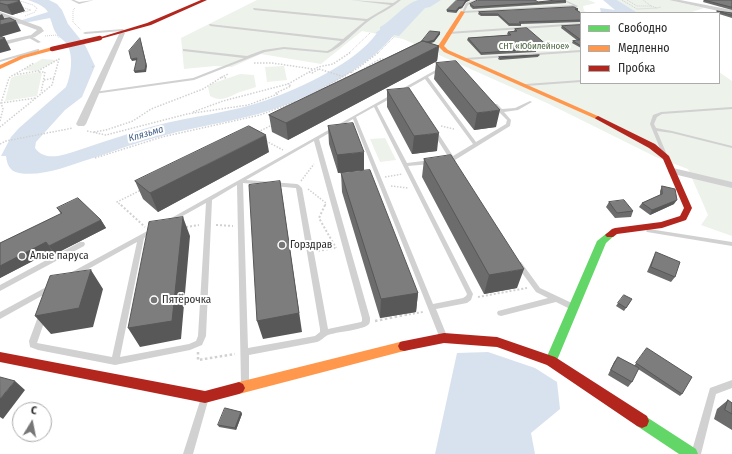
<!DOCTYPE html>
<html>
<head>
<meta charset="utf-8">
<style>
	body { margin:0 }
	#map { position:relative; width:732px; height:454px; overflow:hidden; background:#fff; font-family:"Fira Sans Condensed",sans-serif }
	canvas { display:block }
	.legend { position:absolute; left:580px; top:12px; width:140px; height:72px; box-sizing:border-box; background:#fff; border:1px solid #ababab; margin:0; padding:5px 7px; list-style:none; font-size:12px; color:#2c2c2c }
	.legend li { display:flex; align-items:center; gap:8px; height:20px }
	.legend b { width:20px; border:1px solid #ababab }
	.north { position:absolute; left:12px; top:402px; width:40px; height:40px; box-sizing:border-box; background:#fff; border:1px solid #ababab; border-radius:50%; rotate:10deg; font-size:11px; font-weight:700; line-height:16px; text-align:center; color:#2c2c2c }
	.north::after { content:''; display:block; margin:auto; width:14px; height:18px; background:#767676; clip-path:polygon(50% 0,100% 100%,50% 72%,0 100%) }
</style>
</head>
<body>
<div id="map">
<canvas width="732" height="454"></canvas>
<ul class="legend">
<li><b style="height:5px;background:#63d668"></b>Свободно</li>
<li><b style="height:5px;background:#ff974d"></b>Медленно</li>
<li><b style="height:5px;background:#b3261e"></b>Пробка</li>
</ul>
<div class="north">С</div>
</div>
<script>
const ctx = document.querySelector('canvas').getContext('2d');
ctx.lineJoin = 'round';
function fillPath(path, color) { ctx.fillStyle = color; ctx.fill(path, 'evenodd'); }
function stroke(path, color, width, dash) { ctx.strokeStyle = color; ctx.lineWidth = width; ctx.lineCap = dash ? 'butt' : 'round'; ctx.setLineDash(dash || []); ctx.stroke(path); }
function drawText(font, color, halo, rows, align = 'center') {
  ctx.font = font + ' "Fira Sans Condensed",sans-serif'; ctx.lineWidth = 4; ctx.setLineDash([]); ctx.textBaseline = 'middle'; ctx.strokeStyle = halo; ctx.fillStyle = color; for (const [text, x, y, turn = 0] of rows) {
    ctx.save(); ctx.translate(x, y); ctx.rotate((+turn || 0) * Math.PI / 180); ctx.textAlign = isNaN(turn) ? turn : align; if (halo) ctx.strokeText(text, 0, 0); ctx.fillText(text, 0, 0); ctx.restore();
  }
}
fillPath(new Path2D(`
	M257,0H588L596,3L583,6L584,11L588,13H581V83H719V72L732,81V236L701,225L708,215L688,169L656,157L547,103L403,39L362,31L321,64L261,54L232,67L215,66L184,69L181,38Z
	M617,0H669L704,8L689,13H638Z
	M42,59L57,60L37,71L23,70Z
	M284,66L287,80L267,82L265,67Z
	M39,72L42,73L37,96L5,101L11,78L15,76Z
	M240,74L254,75L256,87C251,89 246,90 240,92C230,96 222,103 210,96L208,87L211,84Z
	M385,138L396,160L380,162L370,139Z`), '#edf2eb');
fillPath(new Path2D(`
	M28,0H49L57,4L62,10L68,24L85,45L95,66L82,97L65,110L36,142L35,148C41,156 48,157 58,156C68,154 78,150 88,147C110,140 132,132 154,126C192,116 230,113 267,100C300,88 356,63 377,33H375L380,30V27C392,21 406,2 419,0C426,0 434,0 441,0L430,7L425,8L399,36L394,35C370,65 326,88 291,103C249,120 205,124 162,136C138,142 114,151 90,159C68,166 42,177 19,173C9,171 7,164 6,156H1L11,137L19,128L66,87C71,74 74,57 67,44C64,40 58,37 56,33C53,29 52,22 50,18L14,25L9,24L48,12C43,5 36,3 28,0Z
	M603,0H617L638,13H601L600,8L615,10Z
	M488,352L535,368L557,382L560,409L531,433L535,454H435L457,353Z`), '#d8e2ee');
stroke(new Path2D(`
	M17,0L33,5L37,8L35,12L25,16
	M622,0L637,9L657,8
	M627,0L637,6H651L643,0
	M651,6L657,8L661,7
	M21,7L31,10L21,13
	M75,8L73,10V22L81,30
	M45,36L57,35L59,38
	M349,53L370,33
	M378,53L395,36`), '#d1d1d1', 1, [1, 1]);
stroke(new Path2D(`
	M254,63H272L313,69
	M92,67L95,66
	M39,72H45L41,93
	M309,72L312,73L319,69
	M351,72L355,74L380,59H383L377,63
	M14,75L34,63
	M226,78L222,77L228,74
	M44,80L54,78
	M316,92L358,68L379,52
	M1,103L36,98
	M193,112L223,101L288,84
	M0,121L3,109L1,103L9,78L13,75L38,71L59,59L52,85L0,127
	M441,126L454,129
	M87,131L106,135L187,114L248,105L278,94L276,93L291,86L288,84L318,67L333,64L351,52
	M94,132L106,130L133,121L151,109L203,89L222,77
	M258,132L272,125
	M266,141L283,150
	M0,144L6,141L73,128
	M95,158L162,137L260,115L297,101
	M385,177L402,174
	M301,181L314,164
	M391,186L408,188
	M308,189L326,203L325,206
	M122,206L117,202L141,190`), '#d1d1d1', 1.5, [1.5, 1.5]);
stroke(new Path2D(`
	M121,205L145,227
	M325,205L319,218L336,248
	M216,225L233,226
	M186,227L199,225
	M318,251L335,248
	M478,297L527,288
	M405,315L423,312`), '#d1d1d1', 2, [2, 2]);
stroke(new Path2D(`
	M375,321L410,314
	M198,352V360L235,354`), '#d1d1d1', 2.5, [2.5, 2.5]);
fillPath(new Path2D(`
	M71,0H74L79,2L94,0L79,4Z
	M351,0L393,3L398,0H401C392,8 380,13 370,20C356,30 343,47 328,53L284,49L265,52L194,80L94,94L92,93L94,92L193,78L244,58L183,51V49H184L247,56L263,50L284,47L327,51L331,49L341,41L210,26L209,24L343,39L365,21L254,10L253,8L367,19L391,5Z
	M475,0H479L468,5L465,11L573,5L562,0H565L578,6L577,7L462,13L466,3Z
	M581,23V25L448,34L446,33L448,32Z
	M123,29L124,30L122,31L85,34L83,33L85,32Z
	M29,36H31L41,42L38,43L29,38Z
	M38,49H39V51L0,62V60Z
	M581,50V52L465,60L463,59L465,58Z
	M441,67L444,68L428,77L476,142L506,124L507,120L493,106V104H497L502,109L515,108L530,101L532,102L518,110L504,112L511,120L510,126L455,160L456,161L453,163L450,161L446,162L443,160L449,158L432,131V130H436L453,156L473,144L425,79L377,106L407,163L431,160L434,162L431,164L408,166L473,294L471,300L467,303L436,309L447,336L446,338L443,339L440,338L439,336L353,119L319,139L370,318C370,320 370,323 369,324C365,330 335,332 328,335C324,337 321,341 317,342L249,355V383L248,386L245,387L242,386L241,383L237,185L212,200L206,336L202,345L190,350L115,365L38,350L30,347L29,341L39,314L40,312L43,311L46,312L47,314L37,343L112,357L137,242L74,277H70L69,275L70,273L153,228L155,229L156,230L155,231L144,238L120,357L189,344L196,341L198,336L206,203L170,223H166L165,222L166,221ZM374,107L467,294L466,296L463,298L433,304L356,117ZM314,141L362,318V321L361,322L328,329L302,188L299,185L297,184L246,180ZM243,183L295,188H296L320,329V332L315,336L248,348Z
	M581,80V82L526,86L524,85L526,84Z
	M732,107V109L662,114L657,117L654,124L656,128L672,131L732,146V148L672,133L657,131L667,155V156H663L650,124L653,115L661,112Z
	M649,229L732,242V246L647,232L646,231L647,230Z
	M80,242H84L85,244L84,246L0,291V285Z
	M517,262H521L540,288L576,305L577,307L576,309L573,310L570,309L556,302L501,316L498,315L497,313L498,311L548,298L536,292L517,266L516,264Z
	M52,284L54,285L55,287L54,289L0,319V312Z
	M732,380V388L716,394L701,454H691L710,388Z
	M204,397L207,398L208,401L193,454H183L200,401L201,398Z`), '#d1d1d1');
fillPath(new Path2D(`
	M669,0H680L732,10V14Z
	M0,12L41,27L44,31L35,37L0,46V42L31,35L37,30L0,16Z
	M120,32L125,33L86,124L84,126H78L76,124Z
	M673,168L732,182V188L669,173L668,171Z`), '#d1d1d1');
fillPath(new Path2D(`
	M610,232L615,235L606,243L555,365L551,366L547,365L545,361L597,241L607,233Z
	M642,414L696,449L698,454H679L637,426L635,421L637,416Z`), '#63d668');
fillPath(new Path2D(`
	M461,11L465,12L444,46L448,50L600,117V119H596L444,52L438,46Z
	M52,47L54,48V50L24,58L0,69V65L20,56Z
	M404,341L408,342L410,346L408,350L404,351L239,394L235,392L233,388L235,384L239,382Z`), '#ff974d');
fillPath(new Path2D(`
	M201,0H207L151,25L100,39L98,38L147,23Z
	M598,116L655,144L669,156L692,208L686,220L662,228L617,234L613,237H607L605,235L612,229L615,228L661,222L680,216L684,208L663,159L649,148L596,119L595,118Z
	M444,333L497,337L555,357L647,416L649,421L647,426L642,428L637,426L547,365L497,347L444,343L404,351L400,350L398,346L400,342L404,341Z
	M0,352L205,391L239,382L243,384L245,388L243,392L239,394L205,403L0,362Z`), '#b3261e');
stroke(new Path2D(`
	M319,69L348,78`), '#d1d1d1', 1.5, [1.5, 1.5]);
stroke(new Path2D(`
	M52,49L100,38`), '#b3261e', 4.5);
fillPath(new Path2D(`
	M0,0L25,11L12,15L0,11Z
	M458,0H470L466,2L462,8L459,9L456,13L447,12V10Z
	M704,0H732V10L703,2Z
	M566,1V3L473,9L470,6V4Z
	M578,9V11L581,13V22L521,24V26H509L498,16H481L478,14L479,12Z
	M717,11L732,13V18L719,14V13H716Z
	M581,25V48L572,43L573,41H578L561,28L562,26Z
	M515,29L549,47V49L536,50V52L481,55L467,40L468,38L508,35L507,34L508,32H515L514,31Z
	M440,32V34L434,42L430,43L439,46L437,61L288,140L272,132L269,115Z
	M539,55L538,57L500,60L498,59L499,57Z
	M436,63L496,127L474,130L434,79Z
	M387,90L437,151L412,154L387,107Z
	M328,126L364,170L338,173L329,144Z
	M269,152L158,212L143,199L135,181Z
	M424,159L517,288L484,294L422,177Z
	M341,173L418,293L416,312L380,318L342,192Z
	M662,186L674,204L650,215L639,207L642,203L660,195V191Z
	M609,202L633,211L631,217L615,218L606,207Z
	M57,208L101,220L106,228L55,254L52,251L0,278V243L61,214Z
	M656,252L675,277L671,282L647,272L653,258Z
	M630,302L624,311L616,306L618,303Z
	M647,348L682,394L680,396L638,369L632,382L628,387L608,375L614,362L618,357L634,366Z
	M728,400L732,403V430L714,419L717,409Z
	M241,412L242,414L236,430L219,427L218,425Z`), '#6c6c6c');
fillPath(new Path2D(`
	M466,0H470L466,2L462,8L459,9L456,13V11L459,7Z
	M20,1L25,11L12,15L7,5Z
	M2,14L7,23L16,21L21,31L0,37V15Z
	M440,32V34L434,42L419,46Z
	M5,38L11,50L0,53V40Z
	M140,38L147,66L146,72L135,73L134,71L145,70Z
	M439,46L437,61L288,140L286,123Z
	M137,58L138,60L132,61L131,59Z
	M500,110L496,127L474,130L477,113Z
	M439,133L437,151L412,154L414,136Z
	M266,135L269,152L158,212L150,193Z
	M364,152V170L338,173L337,155Z
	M280,181L302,332L263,339L257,321Z
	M677,200L674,204L650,215L652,210Z
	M183,217L190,236L181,339L140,347L128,328Z
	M101,220L106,228L55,254L49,246Z
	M46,242L52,251L0,278V266Z
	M524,269L517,288L484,294L489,275Z
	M91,270L103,289L93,327L51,334L35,316Z
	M418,293L416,312L380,318L381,299Z
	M15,381L25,390L3,419L0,417V399Z
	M241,412L242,414L236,430L235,428Z`), '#585858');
const building = new Path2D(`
	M0,0H17L20,1L7,5L0,3Z
	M457,0H466L462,7H459L456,11L447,10Z
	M478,0H535L538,2L556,0H563L566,1L474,7L470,4Z
	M704,0H732V7Z
	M574,7L578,9H575L581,13V20L519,22L521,24H509L498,14H481L479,12Z
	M717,11L732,13V15Z
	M10,18L16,21L0,25V20Z
	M581,25V40L562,26Z
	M527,28L549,47L535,48L536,49L481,53L468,38L511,35L508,32L517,31L515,29Z
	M430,31L440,32L434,40L427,42L423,41H422Z
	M0,36L5,38L0,40Z
	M140,38L146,64L145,70L134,71L137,58L131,59L129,51Z
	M581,40V46L573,41Z
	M423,41L439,46L286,123L269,115Z
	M539,55L500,58L499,57Z
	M456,61L500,110L477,113L436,63Z
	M409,88L439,133L414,136L387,90Z
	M353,123L364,152L337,155L328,126Z
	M249,126L266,135L150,193L135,181Z
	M451,155L524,269L489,275L424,159Z
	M370,170L418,293L381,299L341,173Z
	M280,181L299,313L257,321L249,185Z
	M662,186L675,189L677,200L652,210L642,203L662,194Z
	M78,198L101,220L49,246L46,242L0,266V243L62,213L57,208Z
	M624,200L633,211L617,213L609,202Z
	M183,217L172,321L128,328L149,222Z
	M656,252L680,262L675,277L651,267Z
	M91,270L79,308L35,316L50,276Z
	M624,295L632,299L626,308L618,303Z
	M647,348L692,377L682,394L636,363Z
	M618,357L639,368L632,382L611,370Z
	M0,377L15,381L0,399Z
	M728,400L732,403V414L725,410Z
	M225,408L241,412L235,428L218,425Z`);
fillPath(building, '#7d7d7d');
stroke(building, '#585858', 1);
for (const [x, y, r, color] of [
	[282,245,4,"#767676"],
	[22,256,4,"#767676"],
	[154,300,4,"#767676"]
]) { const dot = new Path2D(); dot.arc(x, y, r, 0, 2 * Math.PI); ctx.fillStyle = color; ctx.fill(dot); stroke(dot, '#fff', 1.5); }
drawText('9px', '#49633e', '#fff', [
	["СНТ «Юбилейное»",534,46]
]);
drawText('italic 10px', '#435f85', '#fff', [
	["Клязьма",146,134,-16]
]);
drawText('11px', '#2c2c2c', '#fff', [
	["Горздрав",290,245],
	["Алые паруса",30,256],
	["Пятёрочка",162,300]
], 'left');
</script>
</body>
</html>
